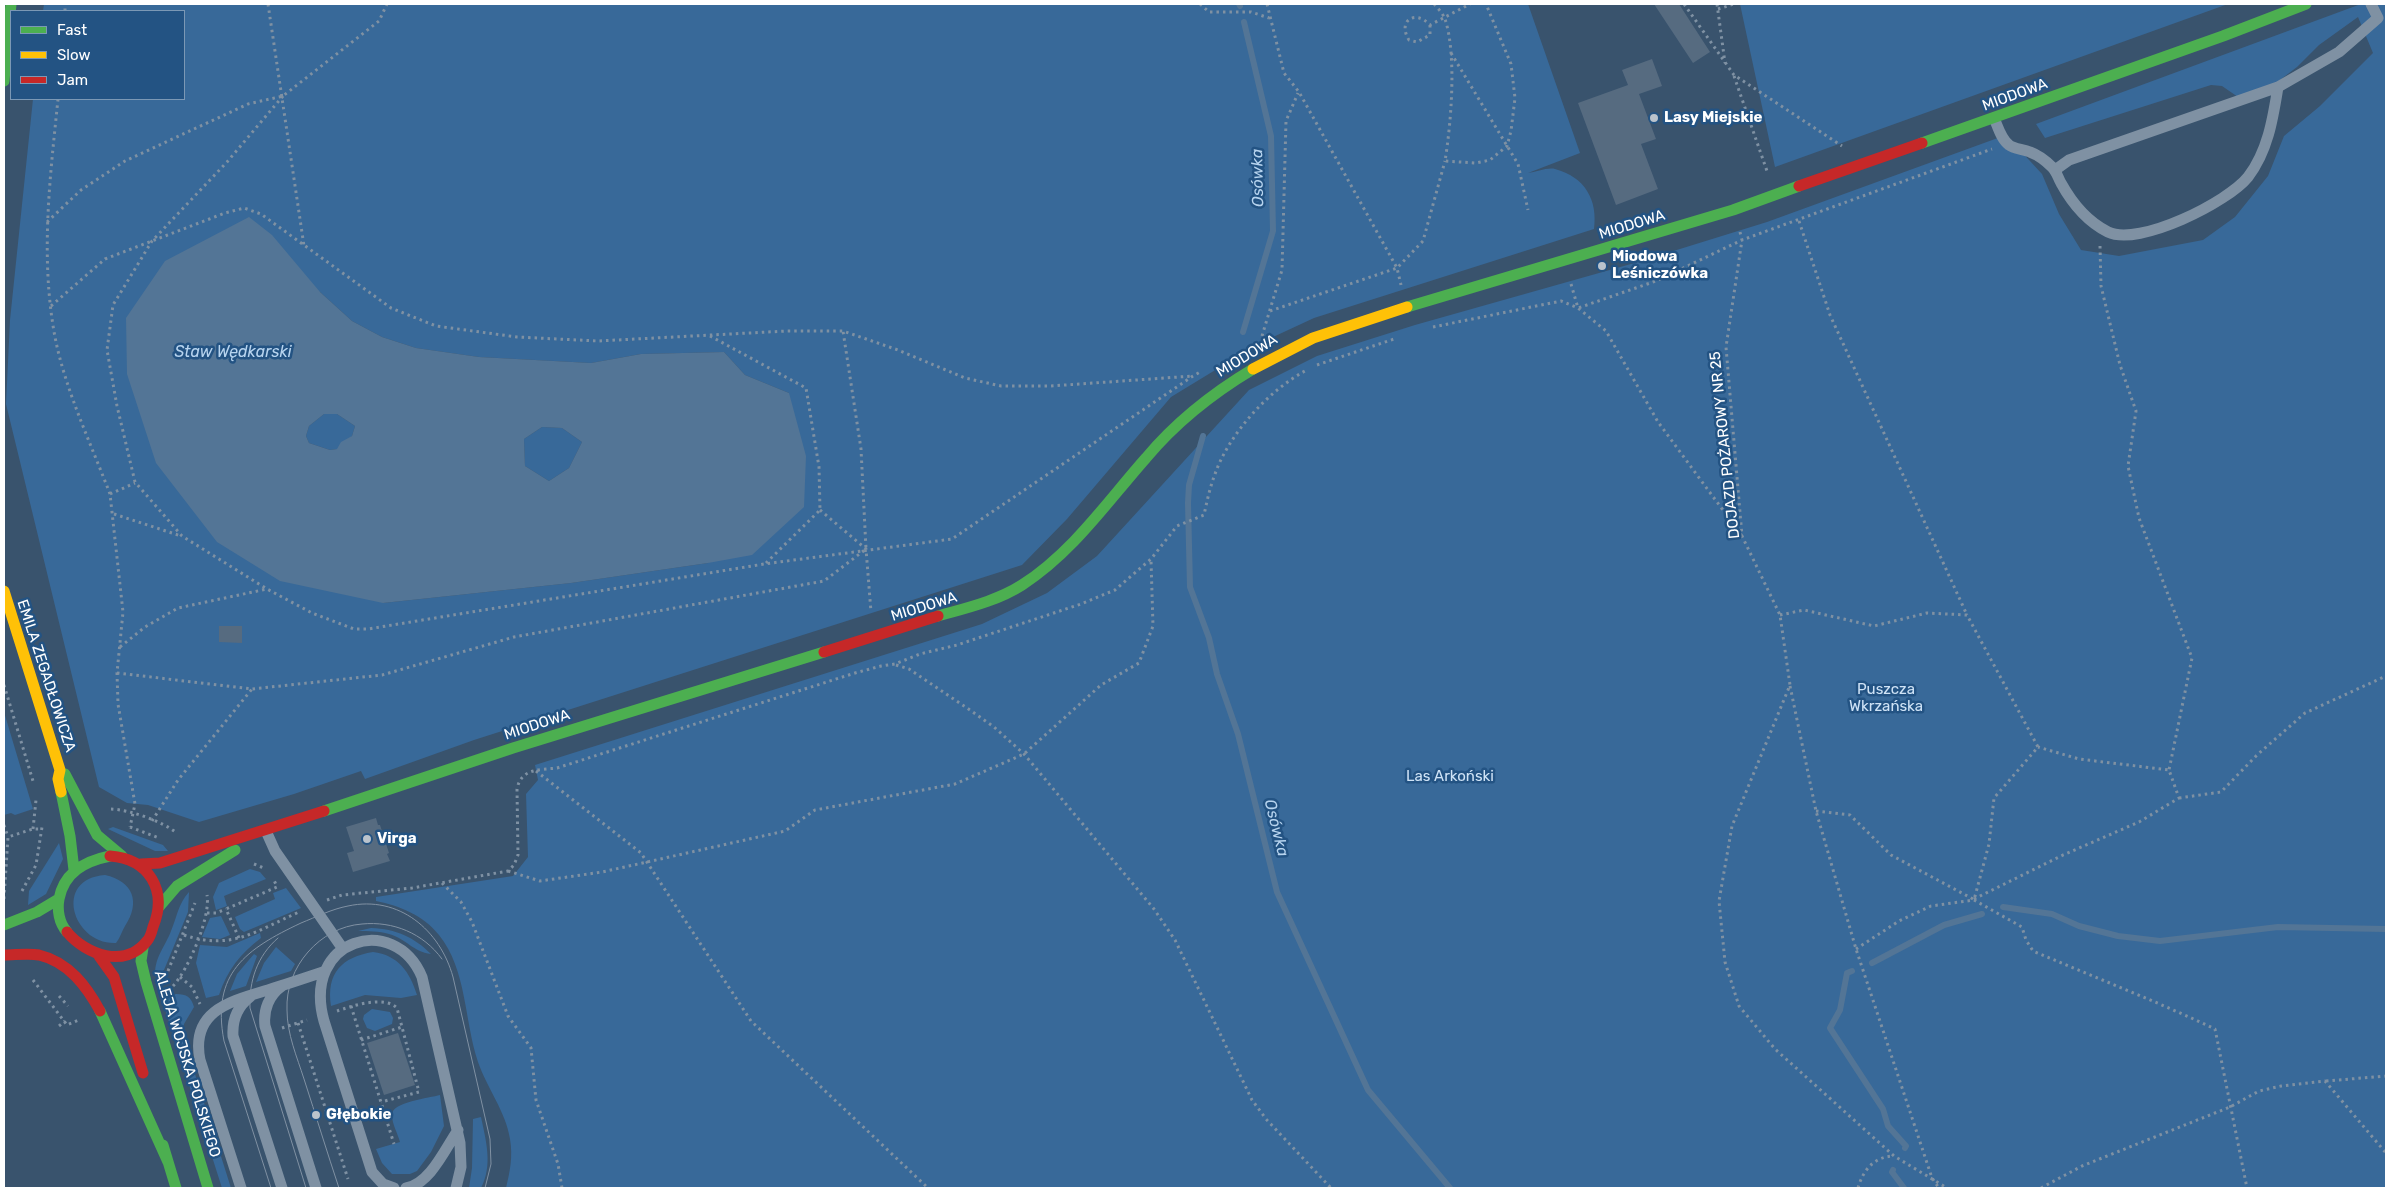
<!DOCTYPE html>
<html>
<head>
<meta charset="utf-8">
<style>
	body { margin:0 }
	#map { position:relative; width:2390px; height:1192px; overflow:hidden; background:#39536d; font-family:Rubik,sans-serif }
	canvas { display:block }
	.frame { position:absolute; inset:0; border:5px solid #fff; pointer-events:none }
	.legend { position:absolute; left:10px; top:10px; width:175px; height:90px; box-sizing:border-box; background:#235383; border:1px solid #7b98b5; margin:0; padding:6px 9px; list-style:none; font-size:15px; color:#fff }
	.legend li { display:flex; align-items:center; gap:10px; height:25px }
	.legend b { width:25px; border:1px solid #7b98b5 }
</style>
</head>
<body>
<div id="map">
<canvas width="2390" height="1192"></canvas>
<div class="frame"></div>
<ul class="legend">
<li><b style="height:6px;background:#4caf50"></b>Fast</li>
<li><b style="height:6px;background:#ffc107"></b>Slow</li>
<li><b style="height:6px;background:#c62828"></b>Jam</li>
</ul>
</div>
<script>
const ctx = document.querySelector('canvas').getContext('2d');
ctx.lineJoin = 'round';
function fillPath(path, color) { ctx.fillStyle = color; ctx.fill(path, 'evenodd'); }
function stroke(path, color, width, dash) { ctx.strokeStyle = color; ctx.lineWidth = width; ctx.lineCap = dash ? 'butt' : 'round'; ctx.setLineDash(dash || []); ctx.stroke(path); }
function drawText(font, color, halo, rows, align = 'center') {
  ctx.font = font + ' Rubik,sans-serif'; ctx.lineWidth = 5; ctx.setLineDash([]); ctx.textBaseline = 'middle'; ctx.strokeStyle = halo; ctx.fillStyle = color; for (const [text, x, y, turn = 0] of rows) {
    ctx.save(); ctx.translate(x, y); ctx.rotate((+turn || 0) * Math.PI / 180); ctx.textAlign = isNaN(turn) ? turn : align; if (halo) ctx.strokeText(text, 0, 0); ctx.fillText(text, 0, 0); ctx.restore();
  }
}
fillPath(new Path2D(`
	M44,4H1528L1580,153L1528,173C1536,172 1548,167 1555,169C1585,177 1598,200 1594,229L1314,318L1258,344L1171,397L1067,519L1022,565L474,740L365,779L361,771L294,794L199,822L148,805L127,803L99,787L6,404L10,320L33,99H184V11H43ZM165,261L320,292L352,321L382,337L416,348L479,357L591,363L641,354L724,352L745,375L789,393L708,563L571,583L383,603Z
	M1740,4H2228L1775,167Z
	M2361,4H2386V1188H506C510,1171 513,1157 510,1139C506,1112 487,1088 478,1062C464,1020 467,970 439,935C423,915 400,906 376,901V897L513,876L528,857L526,794L538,780L535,765L982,624L1047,593L1097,556L1249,390L1317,356L1415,325L1638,262L1767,222L2006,135L2042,174L2059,214L2081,250L2119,256L2203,240L2235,217L2268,176L2284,136L2320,106L2373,53L2358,17L2319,45L2297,67L2264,92L2238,97L2222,86L2211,85L2045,138L2036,124Z
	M324,414H337L355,426L352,436L338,449L330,450L309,443L306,436L309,426Z
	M542,427L562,428L582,442L569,468L549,481L525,466L524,439Z
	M4,712L33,809L15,815L11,813L4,815Z
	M113,827L163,845L168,851H155L108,829Z
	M59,843L63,859L46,894L28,905L29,891Z
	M250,869L260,872L266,879L224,896L227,906L216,910L213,897L219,883Z
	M105,875C133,881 141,902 125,926C122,931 120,938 116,943C73,945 52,879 105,875Z
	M286,888L301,908L244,932L240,929L235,917L275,899L273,893Z
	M189,892L188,912L164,970L155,975C155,956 165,947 171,931C177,917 178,904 189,892Z
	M221,916L230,935L220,939L202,937L210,918Z
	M371,928C396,929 414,937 431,954C413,952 407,939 389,934C379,931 368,931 358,931Z
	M260,933L261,938C241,953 227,970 219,995L206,998L196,963L200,945L227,947Z
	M276,947L295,964L291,971L256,982L264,963Z
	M373,952C398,955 410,972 417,995L401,998L365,995L331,1006C326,973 342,957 373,952Z
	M254,954L257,956L246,986L230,991L237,974Z
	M176,994C187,994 191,997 194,1007L184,1024L183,1036L231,1188H222L162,1000Z
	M372,1009L390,1012L393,1018L392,1024L375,1031L367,1028L363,1019L364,1015Z
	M440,1095L444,1126L431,1152L417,1171L410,1174H392L382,1163L376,1149L400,1142C398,1134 392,1124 392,1115C391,1102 430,1098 440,1095Z
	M481,1117C486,1141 493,1165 481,1188H469L472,1168L473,1119Z`), '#386999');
fillPath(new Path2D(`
	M249,217L272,235L320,292L352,321L382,337L416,348L479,357L591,363L641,354L724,352L745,375L789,393L806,456L804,507L752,555L708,563L571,583L383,603L280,581L217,542L156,463L127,374L126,318L165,261ZM324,414H337L355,426L352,436L341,442L337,449L330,450L309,443L306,436L309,426ZM542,427L562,428L582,442L569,468L549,481L525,466L524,439Z`), '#537596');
stroke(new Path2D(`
	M1239,4L1240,6
	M1243,332L1273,231L1271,136L1244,22
	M1203,436L1189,485L1188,503L1190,587L1209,638L1217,674L1238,734L1277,892L1368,1090L1450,1188
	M2003,907L2052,914L2079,926L2118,936L2160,941L2278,927L2386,929
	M1872,963L1944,925L1982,914
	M1852,971L1847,973L1840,1010L1830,1028L1883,1109L1888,1126L1906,1146L1905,1148
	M1893,1170L1892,1172L1904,1188`), '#537596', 6);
fillPath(new Path2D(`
	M1654,4H1679L1710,52L1693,63Z
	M1652,59L1662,86L1639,94L1656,139L1641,144L1658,189L1616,205L1578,103L1628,85L1622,70Z
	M219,626H242V643L219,642Z
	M376,818L378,825H380L389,853L387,854L390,861L353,872L347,853L354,851L346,827Z
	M398,1033L415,1085L384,1095L367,1043Z`), '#566b80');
stroke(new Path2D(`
	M268,4L304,246
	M1200,4L1209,12H1251L1269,18
	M1267,4L1284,73L1299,92L1397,268L1401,285
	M1434,4C1438,8 1443,14 1445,19C1457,55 1451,124 1445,161L1476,163L1490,160L1507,146L1511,131L1515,98L1511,64L1486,4
	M1684,4L1734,75L1842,146
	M1717,4L1725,63
	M1718,9L1734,4
	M65,11V4
	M1430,25V35L1417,42L1409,40C1397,21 1415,9 1430,25L1470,4
	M1451,53L1518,164L1528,210
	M1734,76L1768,174
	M283,96L227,162L152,241L113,305L107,350L117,406L135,482L182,536L267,589L312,613L354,629H368L764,564L952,539L1193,376L1202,371
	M58,99C50,178 40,257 55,337C65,389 91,444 110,494L123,612L117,673L118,704L135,804L130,827
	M1799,221L1830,315L1967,615
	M47,222L81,190L125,161L248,104L283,96L379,21L387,4
	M1740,232L1742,240L1726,347L1742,536L1780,615L1790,685L1732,826L1719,901L1725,962L1739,1006L1775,1049L1894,1156L1947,1188
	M2100,246L2101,286L2120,365L2136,411L2128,466L2139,518L2192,658L2169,770
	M1571,284L1578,308L1656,281L1742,240L1992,149
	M51,306L105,259L225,213L244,208L261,214L391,308L436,326L517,337L598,341L787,331H843L898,350L965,378L1001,386H1051L1193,376
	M1270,311L1397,268L1423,241L1445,161
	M1433,327L1561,301L1578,308L1606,331L1658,422L1742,536
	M710,336L806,388L819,467L820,510L766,563
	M1262,336L1282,270L1286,121L1298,93
	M1317,365L1394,339
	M110,494L135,483
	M820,510L866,549L871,612
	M114,514L181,536
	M1780,615L1804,610L1874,626L1927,613L1967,615L2038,747L1994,798L1989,844L1974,900
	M120,647L145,627L178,608L267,589
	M896,665L909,669L967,708L994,727L1024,754L1154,909L1175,940L1252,1100L1266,1119L1331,1188
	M117,673L252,689L382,675L514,637L824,581L866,549L861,449L843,331
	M4,685L33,781
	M1790,686L1816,811L1856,949L1932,1178L1939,1188
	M536,771L641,853L751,1021L928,1188
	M2179,798L2221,792L2257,755L2305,713L2386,676
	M111,809C131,810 161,821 177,833
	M1816,811L1850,815L1891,855L1973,899
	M152,821L178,780L252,689
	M4,825L8,837
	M130,827L159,838
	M33,829L36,800
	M254,864L266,869
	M508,871L540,881L602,872L647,862L785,831L815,810L955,784L1024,754L1101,685L1139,663L1153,626L1151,560
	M442,883L461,902L472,922L508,1016L531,1048L536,1100L558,1164L562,1188
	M22,891L36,865L42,827
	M4,899L8,837L33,829H42
	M1974,899L2063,855L2139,822L2179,798L2169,770L2079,759L2038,747
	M327,900L342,895L412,888L508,871L514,865L518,855L517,789C521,768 540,770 557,768L855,673L881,666L895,664L920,654L957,645L1081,604L1115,590L1151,559L1177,526L1204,515C1207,501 1210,487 1215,474C1229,434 1268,391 1305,371
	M207,913H216L226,909
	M184,935C231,951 256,931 299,912
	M239,938L226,909L277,887L274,880
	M1856,949L1899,921L1931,906L1974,900L2022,927L2026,940L2033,951C2094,977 2156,1001 2215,1029L2247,1188
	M168,971L195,903
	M180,977L192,987L200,1004
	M33,980L67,1025L79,1020
	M173,986C188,970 211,917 207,895
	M59,996L68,1006
	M351,1006L394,1144
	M337,1011C352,1006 384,995 397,1008L419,1092L381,1102
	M298,1023L348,1179
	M59,1026L65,1021
	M282,1028L307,1020
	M361,1040L402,1027
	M2326,1081L2386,1076
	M1858,1188C1863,1170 1874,1157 1893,1156
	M2041,1188L2082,1166L2230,1107L2259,1091L2281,1086L2325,1081L2386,1153`), '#7f91a3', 3, [2.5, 4]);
stroke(new Path2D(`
	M2278,87L2339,52L2378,18L2371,4
	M1994,118C1998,127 2001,139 2009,145C2014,149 2023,149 2030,152C2038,155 2046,161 2052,167C2057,172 2058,178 2061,183C2072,203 2088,222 2108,232C2139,247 2228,202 2248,177C2268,151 2273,118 2278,87L2069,160L2055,170
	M266,831L275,851L343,949
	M282,986C269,995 263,1010 265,1026L316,1188
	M250,997C237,1007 232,1020 233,1036L282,1188
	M241,1188L200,1060C190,1010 232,1001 268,990C287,984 305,978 323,972
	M394,1188L383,1184L372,1172L324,1021C301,938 395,912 422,977L460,1143L461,1167L456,1188
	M406,1188C430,1184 445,1149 458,1130`), '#7f91a3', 11);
stroke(new Path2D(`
	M4,81L11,4
	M1922,143L2223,36L2306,4
	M1407,307L1733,210L1799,186
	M938,616C966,608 997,601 1022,585C1073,552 1107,502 1146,458C1176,422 1213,393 1253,369
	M65,774L97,835L122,856
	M61,792L70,836L74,870
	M324,811L513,748L824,652
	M159,907L177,886L235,850
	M4,925L37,912L57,900
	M67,932C59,923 57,910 59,899C64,872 85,861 110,856
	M143,948L141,961L146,982L208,1188
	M100,1011L168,1162
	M163,1145L176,1188`), '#4caf50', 11);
stroke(new Path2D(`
	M1253,369L1313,338L1407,307
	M4,591L60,770L58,779L61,792`), '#ffc107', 11);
stroke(new Path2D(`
	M1799,186L1922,143
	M824,652L938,616
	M141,864L160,863L324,811
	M67,932C86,955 125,969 147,941C150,938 152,931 153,927C168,890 149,859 110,856
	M4,955C15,955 29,953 39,955C69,962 87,987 100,1011
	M99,956L114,977L143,1073`), '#c62828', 11);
stroke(new Path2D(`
	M278,938C257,956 249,981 250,1008L306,1188
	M271,1188L224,1041C211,973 246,949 301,923C316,917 332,909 348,906C399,895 440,930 453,977L490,1139L491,1164L485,1188
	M339,1188C327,1152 316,1116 304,1079C297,1057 287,1034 287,1010C285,967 320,927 362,924C393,921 423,933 442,959`), '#8091a3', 1);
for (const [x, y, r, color] of [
	[1654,118,5,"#bac3cc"],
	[1602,266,5,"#bac3cc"],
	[367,839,5,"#bac3cc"],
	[316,1115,5,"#bac3cc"]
]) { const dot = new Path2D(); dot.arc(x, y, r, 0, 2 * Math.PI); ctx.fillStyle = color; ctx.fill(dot); stroke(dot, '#235383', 2); }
drawText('15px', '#fff', '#235383', [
	["MIODOWA",2015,95,-20],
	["MIODOWA",1632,225,-17],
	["MIODOWA",1247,356,-31],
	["DOJAZD POŻAROWY NR 25",1725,445,-96],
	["MIODOWA",924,607,-17],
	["EMILA ZEGADŁOWICZA",46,676,72],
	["MIODOWA",537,725,-18],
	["ALEJA WOJSKA POLSKIEGO",187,1064,73]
]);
drawText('bold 15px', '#fff', '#235383', [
	["Lasy Miejskie",1664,118],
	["Miodowa",1612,257],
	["Leśniczówka",1612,274],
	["Virga",377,839],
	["Głębokie",326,1115]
], 'left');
drawText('15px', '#cfe3f6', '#235383', [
	["Puszcza",1886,690],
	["Wkrzańska",1886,707],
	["Las Arkoński",1450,777]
]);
drawText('italic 16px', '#b7d4ef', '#235383', [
	["Osówka",1258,178,-91],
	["Staw Wędkarski",233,352],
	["Osówka",1276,828,76]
]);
</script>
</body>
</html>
